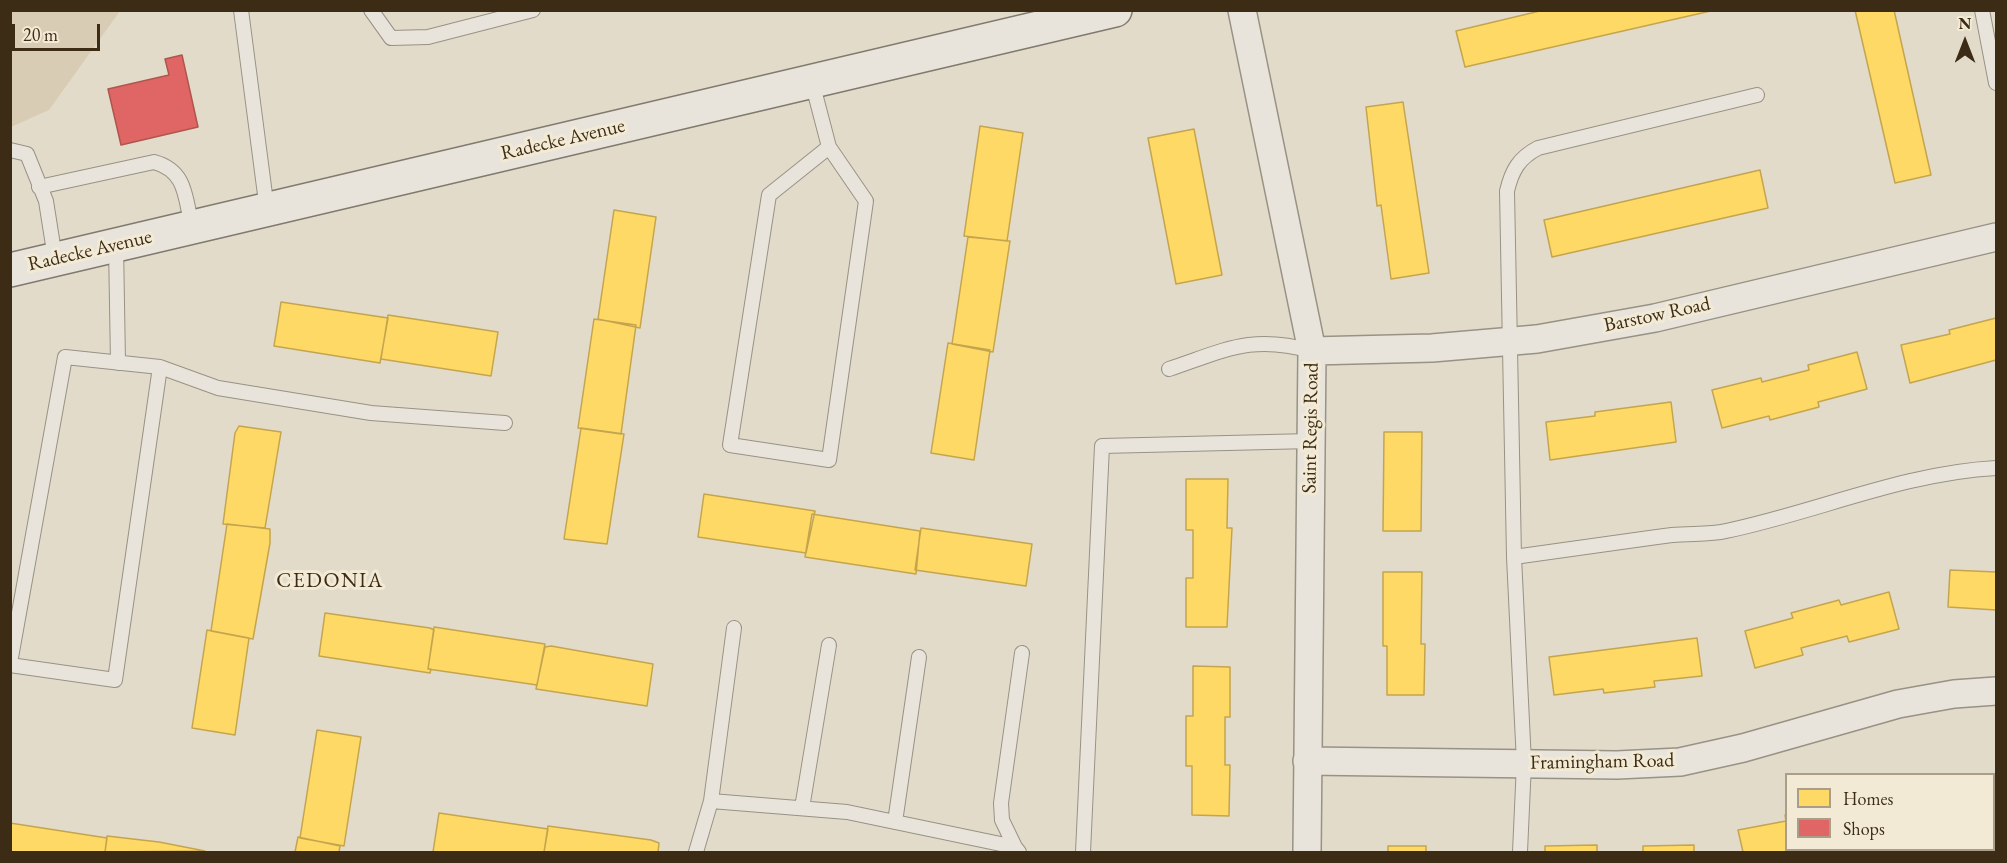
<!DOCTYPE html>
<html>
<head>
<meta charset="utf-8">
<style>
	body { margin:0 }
	#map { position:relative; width:2007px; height:863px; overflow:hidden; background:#e2dbca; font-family:"EB Garamond",serif }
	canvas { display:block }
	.frame { position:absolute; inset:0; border:12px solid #3c2c15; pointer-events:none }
	.legend { position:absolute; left:1785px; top:773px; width:210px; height:78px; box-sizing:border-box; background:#f3ead5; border:2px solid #aa9e88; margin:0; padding:8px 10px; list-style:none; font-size:18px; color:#3c2c15 }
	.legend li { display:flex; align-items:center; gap:12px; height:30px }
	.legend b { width:30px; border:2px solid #aa9e88 }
	.north { position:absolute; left:1935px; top:12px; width:60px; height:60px; -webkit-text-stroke:4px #f3ead5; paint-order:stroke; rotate:0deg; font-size:16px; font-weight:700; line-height:24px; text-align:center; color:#3c2c15 }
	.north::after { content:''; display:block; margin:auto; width:21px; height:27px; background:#3c2c15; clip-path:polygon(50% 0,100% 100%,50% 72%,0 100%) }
	.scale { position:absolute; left:12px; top:24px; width:88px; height:27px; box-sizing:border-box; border:3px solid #3c2c15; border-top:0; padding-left:8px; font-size:18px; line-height:21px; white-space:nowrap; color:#3c2c15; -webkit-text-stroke:4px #f3ead5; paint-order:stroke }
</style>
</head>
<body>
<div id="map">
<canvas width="2007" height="863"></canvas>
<div class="frame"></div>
<ul class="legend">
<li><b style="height:16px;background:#ffd966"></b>Homes</li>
<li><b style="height:16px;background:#e06666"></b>Shops</li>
</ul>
<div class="north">N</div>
<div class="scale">20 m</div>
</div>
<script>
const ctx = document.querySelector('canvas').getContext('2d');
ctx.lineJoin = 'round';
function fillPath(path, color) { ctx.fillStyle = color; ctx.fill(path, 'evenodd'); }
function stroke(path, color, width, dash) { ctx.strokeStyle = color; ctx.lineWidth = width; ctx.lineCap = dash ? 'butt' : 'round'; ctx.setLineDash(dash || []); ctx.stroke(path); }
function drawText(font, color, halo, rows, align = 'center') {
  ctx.font = font + ' "EB Garamond",serif'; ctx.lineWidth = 6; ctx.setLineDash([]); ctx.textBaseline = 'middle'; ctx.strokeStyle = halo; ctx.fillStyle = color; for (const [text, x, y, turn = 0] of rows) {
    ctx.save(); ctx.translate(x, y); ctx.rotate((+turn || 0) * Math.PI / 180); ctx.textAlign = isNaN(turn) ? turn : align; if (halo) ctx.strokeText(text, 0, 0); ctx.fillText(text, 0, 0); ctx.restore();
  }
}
fillPath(new Path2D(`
	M11,10L120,11L49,110L11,127Z`), '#d8cdb4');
const homes = new Path2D(`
	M1544,10H1715L1465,67L1456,31Z
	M1855,10H1894L1931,175L1895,183Z
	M1403,102L1429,273L1391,279L1381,205L1377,206L1366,107Z
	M980,126L1023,133L1007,241L964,236Z
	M1194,129L1222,275L1176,284L1148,138Z
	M1760,170L1768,208L1552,257L1544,220Z
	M614,210L656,217L640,328L598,319Z
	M968,237L1010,241L993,352L952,344Z
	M281,302L388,318L380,363L274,346Z
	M388,315L498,332L491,376L381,359Z
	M1996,318V360L1910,383L1901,345L1950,334L1949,330Z
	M594,319L636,325L621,434L578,428Z
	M948,343L990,350L974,460L931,453Z
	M1857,352L1867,389L1818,402L1819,407L1770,420L1769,416L1722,428L1712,390L1761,378L1762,382L1809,370L1808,365Z
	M1671,402L1676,442L1550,460L1546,422L1595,416V412Z
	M239,426L281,432L265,528L223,524L235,433Z
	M581,428L624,434L607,544L564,539Z
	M1384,432H1422L1421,531H1383Z
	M1186,479H1228L1227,528H1232L1227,627H1186V578H1193V530H1186Z
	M704,494L815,511L806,553L698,537Z
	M812,514L920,531L916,574L805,557Z
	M227,524L270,529V543L253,639L211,631Z
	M921,528L1032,544L1026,586L915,570Z
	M1950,570L1996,572V615V610L1948,607Z
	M1383,572H1422L1421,644H1425L1424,695H1387V646H1383Z
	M1889,592L1899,629L1849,642L1847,636L1801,648L1803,655L1755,668L1745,631L1793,618L1791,613L1839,600L1841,605Z
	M325,613L430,628L434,630L428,669H431L430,673L319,656Z
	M434,627L545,644L537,685L428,669Z
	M207,630L249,638L235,735L192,728Z
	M1697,638L1702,676L1654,681L1655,687L1604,693L1603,689L1554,695L1549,657Z
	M551,646L653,664L647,706L536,689L545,647Z
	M1193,666L1230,667V717H1225V765H1230L1229,816L1192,815V766H1186V716H1193Z
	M317,730L361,737L344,846L300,838Z
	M1994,785H1996V824H1994Z
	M439,813L548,829L544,852H433Z
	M1785,815H1786V850H1812L1797,852H1743L1738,830L1786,821Z
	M10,823L107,838L105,852H10Z
	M548,826L651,840L659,843L658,852H544Z
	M107,836L159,842L205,851L105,852Z
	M298,837L340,846L339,852H295Z
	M1597,845V852H1545V846Z
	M1694,845V852H1643V846Z
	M1388,846H1426V852H1388Z`);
fillPath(homes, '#ffd966');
stroke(homes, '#c4a54e', 1.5);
const shops = new Path2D(`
	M182,55L198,127L121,145L108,89L169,75L165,59Z`);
fillPath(shops, '#e06666');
stroke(shops, '#af554e', 1.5);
const lane = new Path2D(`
	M241,10L267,210
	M371,10L391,38L428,37L533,10
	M1982,10L1996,83
	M812,82L829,147L866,201L829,460L730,445L769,195L829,147
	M10,150L27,154L46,201L55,258
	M39,187L154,162C187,171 185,198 192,227
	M116,245L118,363
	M160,367L218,388L371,413L505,423
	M1169,369C1226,350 1251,334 1312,351
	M1514,557C1566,550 1619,542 1672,535C1690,533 1709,535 1726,531C1817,512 1903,473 1996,468
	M10,663L65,357L160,367L115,680L10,665
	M711,801L734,628
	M802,808L829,645
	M895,822L919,657
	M1015,847L1002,820L1001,803L1022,653
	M696,852L711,801L847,812L1015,847L1019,852
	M1083,852L1102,446L1311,441
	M1520,852L1524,763L1514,557L1507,191C1512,170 1519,158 1538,148L1757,95`);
const street = new Path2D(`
	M1242,10L1312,351L1307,852
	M1312,351L1432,348L1537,339L1655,318L1996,237
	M1307,761L1617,765L1680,762L1743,748L1898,704L1954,694L1996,691`);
const secondary = new Path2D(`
	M10,270L1115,10`);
stroke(lane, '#989285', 16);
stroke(street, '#989285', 30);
stroke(secondary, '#807a6e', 36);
stroke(lane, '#e8e4dc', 14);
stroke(street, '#e8e4dc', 27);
stroke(secondary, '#e8e4dc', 33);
drawText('20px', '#3c2c15', '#f3ead5', [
	["Radecke Avenue",563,140,-13],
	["Radecke Avenue",90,251,-13],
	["Barstow Road",1657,315,-12],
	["Saint Regis Road",1311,428,-89],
	["Framingham Road",1602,762,-1]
]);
ctx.letterSpacing = '1.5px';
drawText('21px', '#3c2c15', '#f3ead5', [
	["CEDONIA",330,581]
]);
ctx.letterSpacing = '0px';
</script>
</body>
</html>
